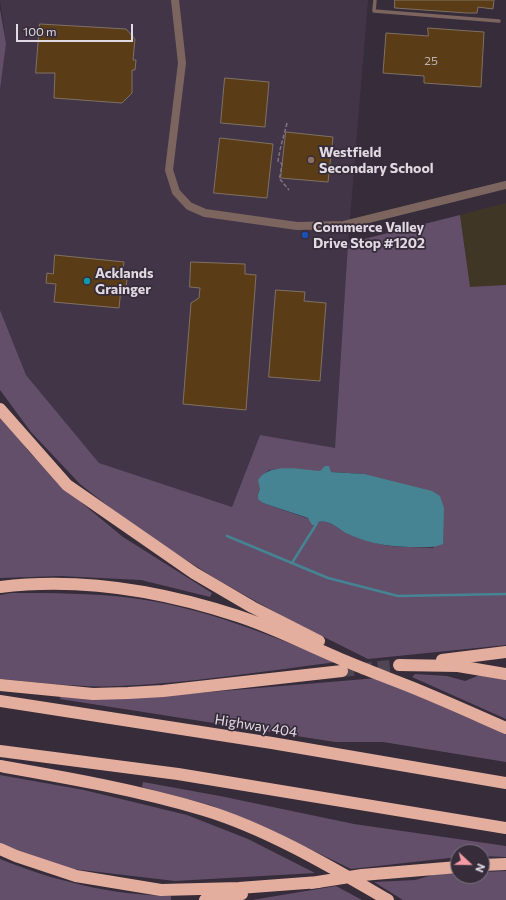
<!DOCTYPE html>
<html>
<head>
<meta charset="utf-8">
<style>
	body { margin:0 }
	#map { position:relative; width:506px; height:900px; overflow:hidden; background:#362c3a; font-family:Commissioner,sans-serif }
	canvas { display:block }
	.north { position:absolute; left:450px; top:844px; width:40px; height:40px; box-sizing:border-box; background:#362c3a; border:1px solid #7a727e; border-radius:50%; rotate:112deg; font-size:11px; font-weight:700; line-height:16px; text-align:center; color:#e1dae3 }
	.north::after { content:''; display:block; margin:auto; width:14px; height:18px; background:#f49aa4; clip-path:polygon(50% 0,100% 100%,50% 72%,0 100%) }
	.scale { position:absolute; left:16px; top:24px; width:117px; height:18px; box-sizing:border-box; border:2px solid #e1dae3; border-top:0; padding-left:5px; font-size:12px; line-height:14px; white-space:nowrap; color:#e1dae3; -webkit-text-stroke:3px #362c3a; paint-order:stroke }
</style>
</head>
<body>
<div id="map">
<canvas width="506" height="900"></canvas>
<div class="north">N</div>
<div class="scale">100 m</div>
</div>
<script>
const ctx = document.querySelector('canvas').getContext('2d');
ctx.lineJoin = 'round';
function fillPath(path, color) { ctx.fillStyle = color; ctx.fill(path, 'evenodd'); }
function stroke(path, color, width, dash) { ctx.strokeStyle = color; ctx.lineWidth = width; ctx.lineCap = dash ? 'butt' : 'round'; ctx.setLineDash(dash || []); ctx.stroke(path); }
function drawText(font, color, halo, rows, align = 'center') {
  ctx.font = font + ' Commissioner,sans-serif'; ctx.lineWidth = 3.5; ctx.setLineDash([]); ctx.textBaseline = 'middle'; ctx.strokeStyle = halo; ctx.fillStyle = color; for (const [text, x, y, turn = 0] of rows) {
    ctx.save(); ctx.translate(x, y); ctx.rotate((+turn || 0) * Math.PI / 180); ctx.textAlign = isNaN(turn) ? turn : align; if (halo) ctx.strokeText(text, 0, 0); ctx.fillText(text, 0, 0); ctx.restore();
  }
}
fillPath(new Path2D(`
	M0,0H368L348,243L335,449L260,435L232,507L99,463L26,375L0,310V90L6,44Z`), '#433548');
fillPath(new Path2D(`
	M506,203V285L470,288L460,215Z`), '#403626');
fillPath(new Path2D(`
	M0,9L6,44L0,90Z
	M460,215L470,287L506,285V645L368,659L282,616L218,580L140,531L80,484L31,432L0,390V310L26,375L99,463L232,507L260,435L335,448L348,243ZM283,469L364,474L434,548C412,546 391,549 369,541C362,539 353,536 346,532C336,528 329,519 318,522L263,503L258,494L260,489L263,475L269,470Z
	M0,414L30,453L83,504L123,537L212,593L210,597L141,580L60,576L0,578Z
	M11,593C52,593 92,593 132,598C203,607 271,636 337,662C264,671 192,683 119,686C79,688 39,682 0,679V595Z
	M415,674L447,676L465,681L482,674L506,679V719L412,677Z
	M377,678L506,734V762L383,742H335L60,699L61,694L163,696Z
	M0,775L84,790L187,815L248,839L315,873L175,881L73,869L0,844Z
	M143,782L220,796L354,824L506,846V857L482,856V852H458V857L351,869L263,826L210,805L142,787Z
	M0,859C54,881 112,895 171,896V900H0Z
	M506,871V900H403L374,882L415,880L436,874L458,873V876H482V872Z
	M336,886L362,900H252Z`), '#644f6b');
fillPath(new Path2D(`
	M325,466H329L331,472L364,474L432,491L440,496L444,508L443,544C434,548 428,547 419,547C392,547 371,545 346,533C337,528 329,519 318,522L316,525H312L308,518L263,503L258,499V494L260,489L258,480C269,462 302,470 320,471Z`), '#468393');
stroke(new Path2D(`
	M227,536L328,578L398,596L506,594
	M292,563L317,523`), '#468393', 2.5);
const building = new Path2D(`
	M395,0H494L493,9L478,7L477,13H467L395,8Z
	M40,24L126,29L135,39L133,60H136L135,70H132V93L122,103L54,98L55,73H36Z
	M428,28L484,32L481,87L424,83V76L383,73L386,33L428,36Z
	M225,78L269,82L265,127L221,123Z
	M286,132L333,137L328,182L281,178Z
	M220,138L273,144L267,198L214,193Z
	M55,255L124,262L122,279H127L126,288H121L119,308L54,302L56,284L46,283L47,273L53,274Z
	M191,262L245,264V274L256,275L246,410L183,404L191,303L199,298L200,288L190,287Z
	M276,290L305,292L304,301L326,303L320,381L269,377Z`);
fillPath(building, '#5a3c16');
stroke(building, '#7f7162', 1);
stroke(new Path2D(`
	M342,671L399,665`), '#504653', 12, [12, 6]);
stroke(new Path2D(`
	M287,123C284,136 280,147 278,161L282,164L280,176L279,178L289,190`), '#7e7581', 1.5, [4, 2]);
stroke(new Path2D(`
	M375,0L374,11L499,21`), '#7c655f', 3.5);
stroke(new Path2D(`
	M175,0L182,63L169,170L176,192L189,206L205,213L297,226L344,225L506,185`), '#7c655f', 8);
stroke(new Path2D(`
	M0,409L67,485L194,573L252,607L319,641
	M0,587C80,577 162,591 238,616C272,627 303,643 336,657C361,668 386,677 411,687C443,700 474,714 506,728
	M442,660L506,652
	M399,665L458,666L506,674
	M0,685L93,694L128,693L163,691L342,671
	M0,701L272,743L506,783
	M0,751L178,774L506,828
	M0,766C68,778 137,790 204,810C267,829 331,867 388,900
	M0,849L16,856L76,876L161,890L239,888L319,882
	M482,865L506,864
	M311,883L362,875L458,867
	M205,900L242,894`), '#e4ae9e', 12);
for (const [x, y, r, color] of [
	[311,160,4,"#8d6e63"],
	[305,235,4,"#1a4fb4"],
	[87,281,4,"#0f9aa8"]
]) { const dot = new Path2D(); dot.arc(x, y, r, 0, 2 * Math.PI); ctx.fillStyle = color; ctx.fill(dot); stroke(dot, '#362c3a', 1.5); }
drawText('12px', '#bfb2b0', null, [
	["25",431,61]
]);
drawText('bold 14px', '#e1dae3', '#362c3a', [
	["Westfield",319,152],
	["Secondary School",319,168],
	["Commerce Valley",313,227],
	["Drive Stop #1202",313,243],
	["Acklands",95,273],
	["Grainger",95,289]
], 'left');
drawText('14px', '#e1dae3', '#362c3a', [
	["Highway 404",256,726,9]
]);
</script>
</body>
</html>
